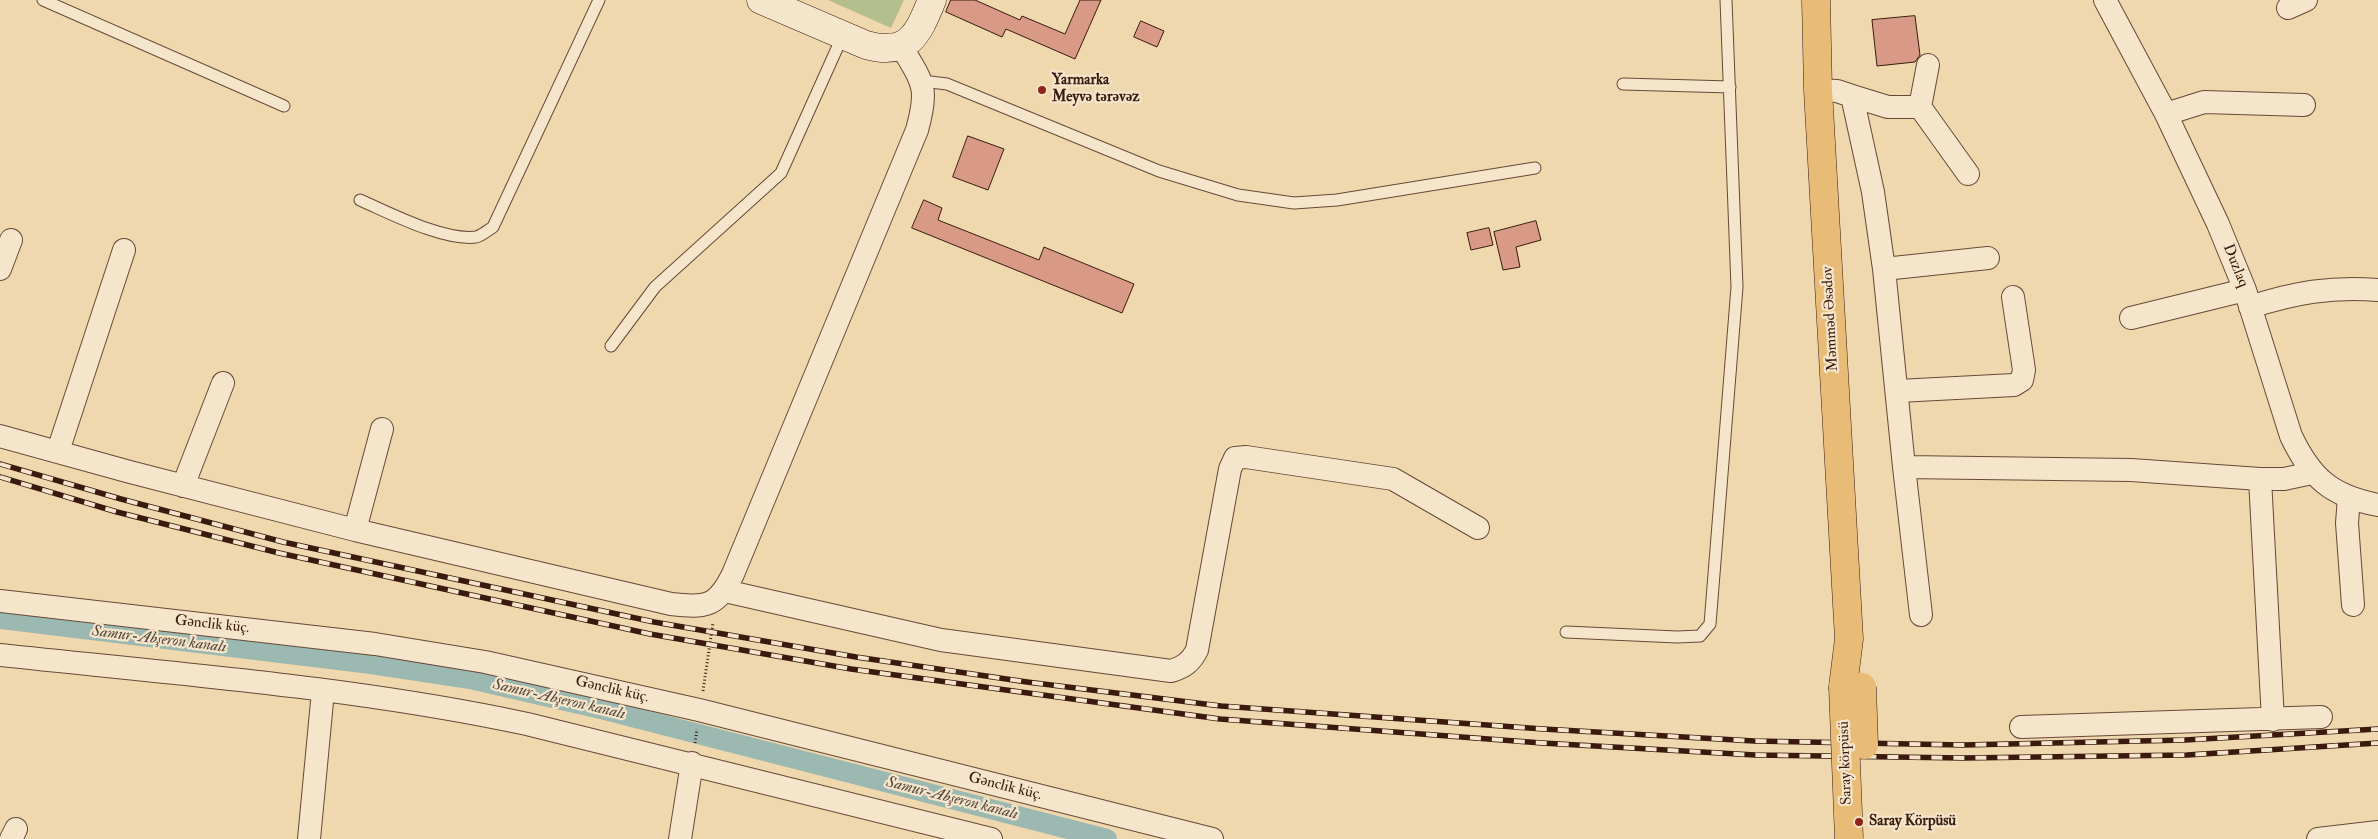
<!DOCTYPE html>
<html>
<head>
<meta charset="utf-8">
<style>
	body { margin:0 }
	canvas { display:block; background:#efd7ae }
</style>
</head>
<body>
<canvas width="2378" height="839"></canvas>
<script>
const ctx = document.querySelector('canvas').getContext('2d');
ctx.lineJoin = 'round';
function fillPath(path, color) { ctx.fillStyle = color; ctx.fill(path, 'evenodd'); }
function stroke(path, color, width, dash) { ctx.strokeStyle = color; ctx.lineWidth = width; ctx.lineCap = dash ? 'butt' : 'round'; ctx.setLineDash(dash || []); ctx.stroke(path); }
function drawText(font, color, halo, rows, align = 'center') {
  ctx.font = font + ' "IM FELL Double Pica",serif'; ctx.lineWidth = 4.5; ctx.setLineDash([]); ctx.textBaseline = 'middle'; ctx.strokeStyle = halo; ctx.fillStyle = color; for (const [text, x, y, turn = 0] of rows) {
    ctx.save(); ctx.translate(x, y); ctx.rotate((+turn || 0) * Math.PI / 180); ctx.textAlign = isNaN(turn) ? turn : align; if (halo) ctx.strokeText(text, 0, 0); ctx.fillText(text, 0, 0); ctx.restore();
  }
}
fillPath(new Path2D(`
	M828,0H904L891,28Z`), '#b5bf8e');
stroke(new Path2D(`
	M0,619L371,664L470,679L605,710L1107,839`), '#9bb8b1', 20);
const building = new Path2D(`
	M951,0H975L1020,20L1022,16L1065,34L1080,0H1101L1075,59L1006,29L1002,37L946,12Z
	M1915,16L1920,55L1915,62L1877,66L1872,20Z
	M1141,21L1164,31L1157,47L1134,37Z
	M968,136L1004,149L988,190L953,177Z
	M924,200L942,208L938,220L1039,260L1044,247L1134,284L1122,313L912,228Z
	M1536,221L1541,240L1516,247L1520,267L1503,270L1494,232Z
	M1489,228L1493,245L1471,250L1467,233Z`);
fillPath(building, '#d89a87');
stroke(building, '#3a1a0f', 1);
const lane = new Path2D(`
	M43,0L284,106
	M922,81L947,84L1159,171L1238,195L1294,203L1337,200L1535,168
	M1623,84L1730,87
	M360,200C390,213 443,241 476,237C481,236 488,230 493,227L599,0
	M611,346L655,287L781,173L843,35
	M1566,632L1677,637L1700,636L1710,624L1737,287L1726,0`);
const street = new Path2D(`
	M2105,0L2166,114L2218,224L2245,290L2291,436C2311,478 2331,496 2378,505
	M2288,8L2306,0
	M1928,65L1920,107L1968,174
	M1818,90L1837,91L1852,96L1873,192L1884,269L1904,467L2131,470L2260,479H2284L2312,473
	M1852,96L1888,107H1920
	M2166,114L2204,102L2304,105
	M0,269L11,240
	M1884,269L1988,258
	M2250,307C2294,293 2331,286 2378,290
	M2131,318L2245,290
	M1898,391L2014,385L2022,380L2024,370L2013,297
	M0,436L130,472L355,530L671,604C706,608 717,607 733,574L917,130C929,87 923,83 901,46
	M58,451L124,250
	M1904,467L1921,615
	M2260,479L2273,720
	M183,486L223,383
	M2349,497L2347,523L2353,605
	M355,530L382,429
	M725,591L941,640L1171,671C1184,667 1191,662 1197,650L1230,469L1235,458L1246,457L1393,479L1478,528
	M0,601L375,644L485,662L699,710L1212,839
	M0,655C176,674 354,687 527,724L991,839
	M2021,727L2321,717
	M11,839L16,829
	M309,839L323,691
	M680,839L692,763
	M2318,839L2378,832`);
const secondary = new Path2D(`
	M761,0L866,45C909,57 918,34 932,0`);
const primary = new Path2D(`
	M1816,0L1818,90L1849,639L1843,687`);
stroke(lane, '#674937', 13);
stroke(street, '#674937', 24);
stroke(secondary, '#3a1a0f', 29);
stroke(primary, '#3a1a0f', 29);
stroke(new Path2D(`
	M703,691L713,623
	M695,743L697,729`), '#3a1a0f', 3, [1, 2.5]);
stroke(lane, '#f5e5ca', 11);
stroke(street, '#f5e5ca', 22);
stroke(secondary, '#f5e5ca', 28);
stroke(primary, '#e8bc77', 28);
const rail = new Path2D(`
	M0,464L121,499L283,542L654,622L856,657L1027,682L1221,706L1543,729L1754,741L1963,745L2185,740L2378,729
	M0,477L117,512L279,553L650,634L851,669L1220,719L1542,743L1755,755L1963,758L2187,755L2378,743`);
stroke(rail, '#3a1a0f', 5.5);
stroke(rail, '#f5e5ca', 4, [11]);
const primaryBridge = new Path2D(`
	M1843,687L1849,839
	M1862,687L1864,745`);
stroke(primaryBridge, '#3a1a0f', 29, []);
stroke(primaryBridge, '#e8bc77', 28);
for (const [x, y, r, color] of [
	[1042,90,5,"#8f2418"],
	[1859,822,5,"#8f2418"]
]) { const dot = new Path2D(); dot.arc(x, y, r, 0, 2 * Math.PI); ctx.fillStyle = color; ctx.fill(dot); stroke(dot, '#f5e5ca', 2); }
drawText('bold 15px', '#3a1a0f', '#f5e5ca', [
	["Yarmarka",1052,81],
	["Meyvә tәrәvәz",1052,98],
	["Saray Körpüsü",1869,822]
], 'left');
drawText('15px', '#3a1a0f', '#f5e5ca', [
	["Duzlaq",2235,266,68],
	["Məmməd Əsədov",1831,319,-93],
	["Gənclik küç.",212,625,6],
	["Gənclik küç.",612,690,13],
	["Saray körpüsü",1846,763,-92],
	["Gənclik küç.",1005,787,14]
]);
drawText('italic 16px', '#574940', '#f5e5ca', [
	["Samur-Abşeron kanalı",159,640,7],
	["Samur-Abşeron kanalı",559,700,13],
	["Samur-Abşeron kanalı",952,799,14]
]);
</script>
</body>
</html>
